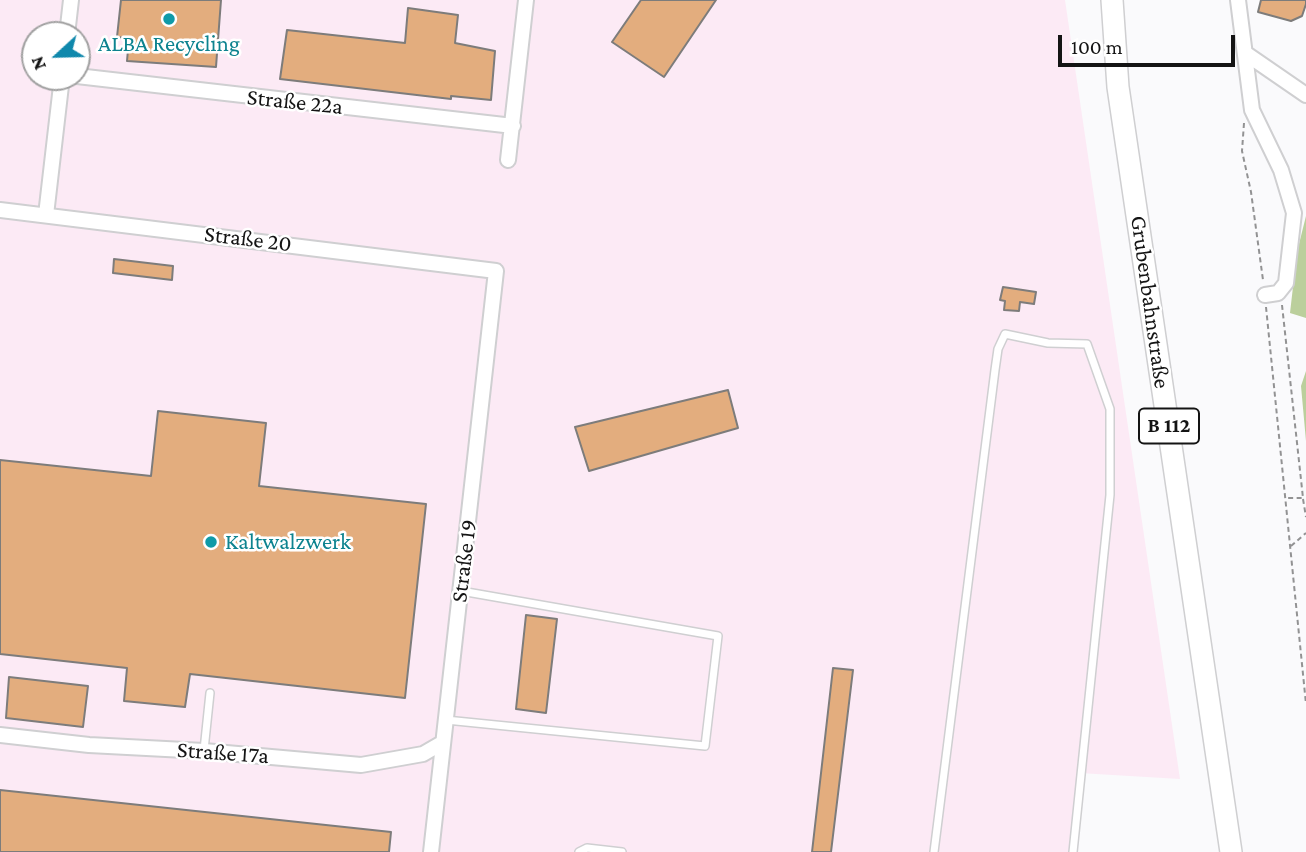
<!DOCTYPE html>
<html>
<head>
<meta charset="utf-8">
<style>
	body { margin:0 }
	#map { position:relative; width:1306px; height:852px; overflow:hidden; background:#fafafc; font-family:"Crimson Pro",serif }
	canvas { display:block }
	.north { position:absolute; left:21px; top:21px; width:70px; height:70px; box-sizing:border-box; background:#fff; border:2px solid #a1a1a1; border-radius:50%; rotate:248deg; font-size:19px; font-weight:700; line-height:28px; text-align:center; color:#141414 }
	.north::after { content:''; display:block; margin:auto; width:24px; height:32px; background:#0f88ac; clip-path:polygon(50% 0,100% 100%,50% 72%,0 100%) }
	.scale { position:absolute; left:1058px; top:35px; width:177px; height:32px; box-sizing:border-box; border:4px solid #141414; border-top:0; padding-left:9px; font-size:21px; line-height:24px; white-space:nowrap; color:#141414; -webkit-text-stroke:5px #fff; paint-order:stroke }
</style>
</head>
<body>
<div id="map">
<canvas width="1306" height="852"></canvas>
<div class="north">N</div>
<div class="scale">100 m</div>
</div>
<script>
const ctx = document.querySelector('canvas').getContext('2d');
ctx.lineJoin = 'round';
function fillPath(path, color) { ctx.fillStyle = color; ctx.fill(path, 'evenodd'); }
function stroke(path, color, width, dash) { ctx.strokeStyle = color; ctx.lineWidth = width; ctx.lineCap = dash ? 'butt' : 'round'; ctx.setLineDash(dash || []); ctx.stroke(path); }
function drawText(font, color, halo, rows, align = 'center') {
  ctx.font = font + ' "Crimson Pro",serif'; ctx.lineWidth = 5; ctx.setLineDash([]); ctx.textBaseline = 'middle'; ctx.strokeStyle = halo; ctx.fillStyle = color; for (const [text, x, y, turn = 0] of rows) {
    ctx.save(); ctx.translate(x, y); ctx.rotate((+turn || 0) * Math.PI / 180); ctx.textAlign = isNaN(turn) ? turn : align; if (halo) ctx.strokeText(text, 0, 0); ctx.fillText(text, 0, 0); ctx.restore();
  }
}
fillPath(new Path2D(`
	M0,0H1065L1180,779L1079,773L1069,852H0ZM35,35H77V77H35Z`), '#fceaf5');
fillPath(new Path2D(`
	M1306,216V318L1290,313L1297,252Z
	M1306,371V441L1301,386Z`), '#bbcf9c');
const building = new Path2D(`
	M121,0H221L216,67L127,61L129,38L117,37Z
	M641,0H716L664,77L612,42Z
	M1261,0H1306V4L1302,16L1291,21L1258,12Z
	M408,8L458,15L455,43L495,51L491,100L451,96V99L280,79L287,30L405,43Z
	M114,259L173,266L172,280L113,273Z
	M1003,287L1036,292L1034,304L1020,302L1019,311L1004,310L1005,301L1000,300Z
	M728,390L738,428L589,471L575,427Z
	M158,411L266,423L259,486L426,504L405,698L190,674L185,707L124,701L127,668L0,654V460L151,476Z
	M526,615L557,619L546,713L516,709Z
	M833,668L853,670L831,852H812Z
	M9,677L88,686L83,727L6,718Z
	M0,790L391,832L389,852H0Z`);
fillPath(building, '#e3ad7e');
stroke(building, '#7d7c7b', 2);
const lane = new Path2D(`
	M446,720L705,746L718,636L461,591
	M204,750L210,693
	M579,852L587,848L622,852
	M934,852L995,370L998,349L1005,334L1048,343L1087,344L1110,409V495L1073,852`);
const street = new Path2D(`
	M1238,0L1252,110L1281,170L1294,213L1286,283L1278,293L1265,295
	M67,35L71,0
	M1245,53L1306,95
	M77,76L513,126
	M508,160L526,0
	M0,210L496,271L431,852
	M46,215L62,77
	M0,735L89,745L204,751L361,765L423,754L442,743`);
const primary = new Path2D(`
	M1112,0L1118,87L1231,852`);
stroke(lane, '#cfcfd1', 10);
stroke(street, '#cfcfd1', 18);
stroke(primary, '#cfcfd1', 24);
stroke(new Path2D(`
	M1244,123L1242,151L1251,192L1263,280
	M1282,305L1303,498H1285
	M1266,307L1306,704
	M1303,499L1306,517
	M1291,546L1306,533`), '#929293', 2, [5, 3.5]);
stroke(lane, '#fff', 7);
stroke(street, '#fff', 14);
stroke(primary, '#fff', 21);
for (const [x, y, r, color] of [
	[169,19,7,"#0f9aa8"],
	[211,542,7,"#0f9aa8"]
]) { const dot = new Path2D(); dot.arc(x, y, r, 0, 2 * Math.PI); ctx.fillStyle = color; ctx.fill(dot); stroke(dot, '#fff', 2.5); }
for (const [x, y, w] of [
	[1169,426,60]
]) { const box = new Path2D(); box.roundRect(x - w / 2, y - 17.5, w, 35, 5); ctx.fillStyle = '#fff'; ctx.fill(box); stroke(box, '#141414', 2); }
drawText('bold 21px', '#141414', null, [
	["B 112",1169,426]
]);
drawText('23px', '#0d838f', '#fff', [
	["ALBA Recycling",169,44],
	["Kaltwalzwerk",225,542,"left"]
]);
drawText('23px', '#141414', '#fff', [
	["Straße 22a",295,102,6],
	["Straße 20",248,239,7],
	["Grubenbahnstraße",1150,302,82],
	["Straße 19",464,561,-83],
	["Straße 17a",223,753,4]
]);
</script>
</body>
</html>
